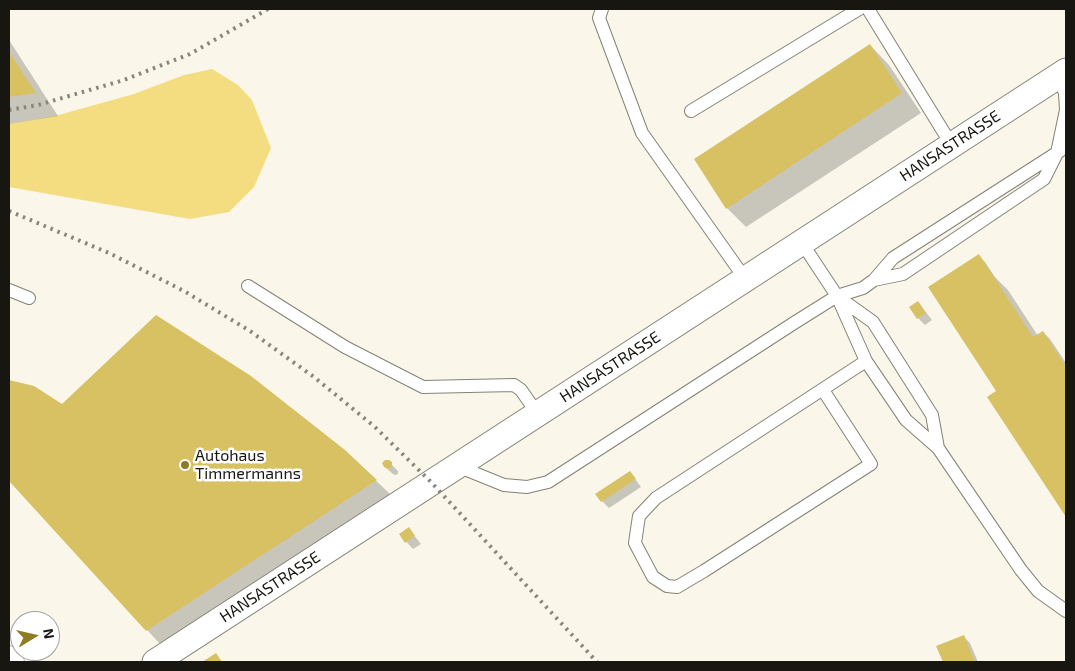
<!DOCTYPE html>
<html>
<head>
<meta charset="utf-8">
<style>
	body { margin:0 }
	#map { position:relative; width:1075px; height:671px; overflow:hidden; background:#faf7ea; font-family:"Exo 2",sans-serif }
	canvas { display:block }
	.frame { position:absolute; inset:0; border:10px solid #171611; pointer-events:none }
	.north { position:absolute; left:10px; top:611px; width:50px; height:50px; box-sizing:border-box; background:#fff; border:1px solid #a2a2a0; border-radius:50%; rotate:81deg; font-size:14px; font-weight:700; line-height:20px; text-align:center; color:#171611 }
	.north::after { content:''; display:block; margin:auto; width:18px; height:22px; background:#8f7c22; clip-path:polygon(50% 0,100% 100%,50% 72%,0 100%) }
</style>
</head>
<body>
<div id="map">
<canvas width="1075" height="671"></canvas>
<div class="frame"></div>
<div class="north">N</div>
</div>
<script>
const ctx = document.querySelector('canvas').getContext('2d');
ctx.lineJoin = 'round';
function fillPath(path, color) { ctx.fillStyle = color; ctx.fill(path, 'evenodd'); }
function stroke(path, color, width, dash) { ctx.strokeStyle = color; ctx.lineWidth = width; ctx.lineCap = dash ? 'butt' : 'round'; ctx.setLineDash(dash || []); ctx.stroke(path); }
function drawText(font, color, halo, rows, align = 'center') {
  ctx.font = font + ' "Exo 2",sans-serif'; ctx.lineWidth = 5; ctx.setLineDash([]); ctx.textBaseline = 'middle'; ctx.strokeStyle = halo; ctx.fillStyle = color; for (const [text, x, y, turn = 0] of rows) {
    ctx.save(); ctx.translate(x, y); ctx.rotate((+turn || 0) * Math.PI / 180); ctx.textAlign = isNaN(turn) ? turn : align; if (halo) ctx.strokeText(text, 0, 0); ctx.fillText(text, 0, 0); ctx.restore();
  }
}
fillPath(new Path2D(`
	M212,69L238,85L252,100L271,148L254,187L229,212L190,219L9,187V124L55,116L134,94L184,75Z`), '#f3dd80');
fillPath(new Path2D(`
	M9,40L58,116L9,124Z
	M870,45L889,65L921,113L746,227L727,208Z
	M978,255L985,262L995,277L1008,290L1038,336L1043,332L1050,339L1066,363V515L1010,428L996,392Z
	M918,302L932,320L925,325L918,318Z
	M9,381L33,387L63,405L344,450L390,494L160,644L9,479Z
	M388,461L398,471V474L395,475L393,474L385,467Z
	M630,472L641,487L609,508L602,501Z
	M409,529L421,544L413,549L400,535Z
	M963,636L970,643L978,662H944L938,647Z`), '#0003');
fillPath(new Path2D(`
	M870,44L902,93L726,209L694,159Z
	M9,52L36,93L9,97Z
	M979,254L1033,337L1043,331L1066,367V517L987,397L996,391L928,287Z
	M918,301L926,313L917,319L909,307Z
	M156,315L251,376L345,450L377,480L146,631L9,481V380L34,386L62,404Z
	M385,460H389L392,462V467L388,469L384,467L382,463Z
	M630,471L636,479L601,502L595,494Z
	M409,527L415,536L405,543L399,534Z
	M964,635L975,662H943L936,646Z
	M216,653L222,662H202Z`), '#d7c162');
const lane = new Path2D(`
	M602,9L599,18L642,133L746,280
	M868,9L951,144
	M691,111L859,9
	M802,243L837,296L866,361L906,420L938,448L1021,570L1038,591L1066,611
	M874,280L903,274L1044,179L1057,153L1066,110L1065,93L1058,77
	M248,286L345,347L423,387L514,385L521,390L537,413
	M9,290L29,298
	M838,297L873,322L932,415L938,448
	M823,390L871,464L704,571L677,587L667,586L653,577L635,543L639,516L656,498L866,361
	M457,466L504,485L527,487L548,482L794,323L837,296L863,288L874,280L893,258L1066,147`);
const street = new Path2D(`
	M155,662L1066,71`);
const secondary = new Path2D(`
	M9,660L10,662`);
stroke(lane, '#848276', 14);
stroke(street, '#848276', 27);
stroke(secondary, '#848276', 29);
stroke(lane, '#fff', 12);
stroke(street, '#fff', 25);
stroke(secondary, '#fff', 28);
stroke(new Path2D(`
	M9,110L38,105L124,80L190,54L268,9
	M9,211L109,253L184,291L250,331L314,377L375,427L431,482L597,662`), '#88867d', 4, [2.5, 5]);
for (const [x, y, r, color] of [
	[185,465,5,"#8f7c22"]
]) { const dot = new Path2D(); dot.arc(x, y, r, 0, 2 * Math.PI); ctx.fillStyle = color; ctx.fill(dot); stroke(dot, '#fff', 2); }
drawText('16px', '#171611', '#fff', [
	["HANSASTRASSE",950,146,-33],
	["HANSASTRASSE",610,367,-33],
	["HANSASTRASSE",270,587,-33]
]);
drawText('16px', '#171611', '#fff', [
	["Autohaus",195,456],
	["Timmermanns",195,474]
], 'left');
</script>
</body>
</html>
